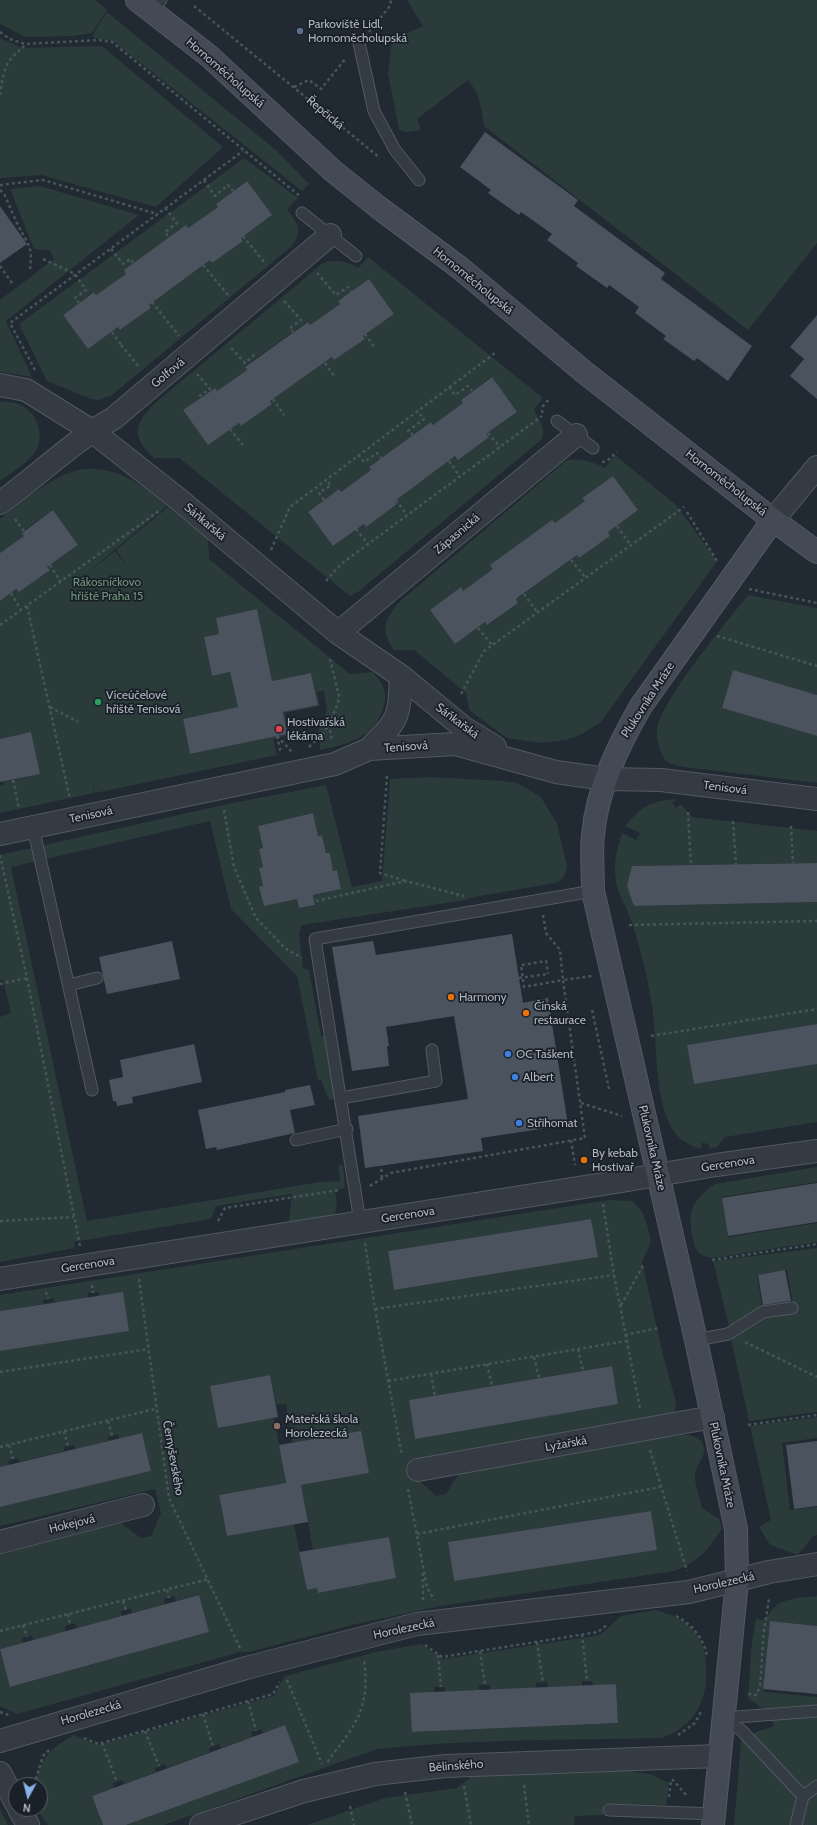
<!DOCTYPE html>
<html>
<head>
<meta charset="utf-8">
<style>
	body { margin:0 }
	#map { position:relative; width:817px; height:1825px; overflow:hidden; background:#212932; font-family:Cabin,sans-serif }
	canvas { display:block }
	.north { position:absolute; left:8px; top:1777px; width:40px; height:40px; box-sizing:border-box; background:#1a2028; border:1px solid #555c65; border-radius:50%; rotate:187deg; font-size:11px; font-weight:700; line-height:16px; text-align:center; color:#aeb6c0 }
	.north::after { content:''; display:block; margin:auto; width:14px; height:18px; background:#8ab1e9; clip-path:polygon(50% 0,100% 100%,50% 72%,0 100%) }
</style>
</head>
<body>
<div id="map">
<canvas width="817" height="1825"></canvas>
<div class="north">N</div>
</div>
<script>
const ctx = document.querySelector('canvas').getContext('2d');
ctx.lineJoin = 'round';
function fillPath(path, color) { ctx.fillStyle = color; ctx.fill(path, 'evenodd'); }
function stroke(path, color, width, dash) { ctx.strokeStyle = color; ctx.lineWidth = width; ctx.lineCap = dash ? 'butt' : 'round'; ctx.setLineDash(dash || []); ctx.stroke(path); }
function drawText(font, color, halo, rows, align = 'center') {
  ctx.font = font + ' Cabin,sans-serif'; ctx.lineWidth = 3.5; ctx.setLineDash([]); ctx.textBaseline = 'middle'; ctx.strokeStyle = halo; ctx.fillStyle = color; for (const [text, x, y, turn = 0] of rows) {
    ctx.save(); ctx.translate(x, y); ctx.rotate((+turn || 0) * Math.PI / 180); ctx.textAlign = isNaN(turn) ? turn : align; if (halo) ctx.strokeText(text, 0, 0); ctx.fillText(text, 0, 0); ctx.restore();
  }
}
fillPath(new Path2D(`
	M0,0H95L107,10L92,33L73,36L25,37L0,24Z
	M407,0H817V243L748,330L484,126C482,109 479,93 468,80L417,119L421,130L407,132L399,130L388,73L392,40L423,26Z
	M107,12L277,151L309,184L302,191L113,41L94,38L93,34Z
	M0,38L23,48L102,46L223,147L156,207L41,175L0,178Z
	M244,158L298,198L287,209C299,225 303,230 291,247L112,395L99,400L91,399L47,381L19,324ZM246,181L271,216L241,238L243,241L212,263L210,260L149,305L151,308L121,330L118,327L88,349L63,315L93,292L96,295L126,274L124,270L185,226L188,228L218,207L216,204Z
	M40,186L139,215L6,321L32,377L0,372V300L54,259L50,250L34,249L10,189Z
	M368,257L543,398L534,410C539,419 547,429 541,440L358,592L350,596L179,458H154C132,438 133,425 154,404L323,263C337,259 345,261 358,268ZM369,279L394,314L363,336L365,339L334,360L332,357L270,401L272,404L241,426L239,423L208,444L183,410L214,388L217,391L247,370L245,366L307,322L310,325L340,304L338,301ZM491,377L517,412L486,434L488,437L455,456L395,501L397,504L366,526L364,524L333,546L308,512L339,489L341,492L371,470L369,467L431,422L433,425L463,403L461,400Z
	M0,401C6,402 13,402 19,404C39,413 47,439 32,456C23,466 11,473 0,481Z
	M615,455L675,504L717,561L601,722L584,733L567,740L541,743L507,738L469,710L466,693L414,650H394C380,630 384,621 398,603L567,460C582,459 592,461 605,468ZM613,476L638,510L608,532L610,536L579,558L577,555L524,594L516,600L518,603L488,625L485,622L455,644L430,610L460,588L463,591L585,501L582,498Z
	M83,469C121,467 139,484 167,506L82,577L115,551L129,569L116,550L168,507L208,539L209,559L350,674L373,672C376,677 382,682 383,687C387,697 385,705 381,714C371,739 344,745 320,750L318,732L327,710L324,691L317,692L320,706L285,713L289,735L273,739L277,755L95,793L92,779L94,793L0,813V786L4,785L3,782L39,774L31,732L0,739V601L16,589L19,592L49,570L47,567L78,545L53,510L22,532L24,536L0,553V519C25,500 52,475 83,469ZM257,609L274,695L276,680L311,673L318,704L283,712L287,734L190,754L183,719L238,707L230,672L212,676L204,637L219,634L216,618Z
	M748,595L817,608V695L733,670L722,708L817,736V783L684,767C679,766 674,765 669,763C661,759 656,739 657,730C659,703 728,620 748,595Z
	M429,777L504,781L517,783L541,797L557,824L567,866C566,874 563,880 555,883L474,897L466,900L302,925L299,934L303,968L309,970L321,1036H326L334,1099L329,1100L321,1080H318L297,976L231,909L210,821L11,867L87,1221L319,1182L340,1181L338,1166L343,1164L345,1188L335,1190L337,1206L334,1216L288,1227L292,1194L216,1206L211,1219L74,1242L75,1248L0,1262V1017L11,1013L3,980H0V855L223,805L326,785L352,887L382,881L390,779ZM313,813L318,836L322,835L326,853H330L333,871L337,870L341,889L313,895L315,905L299,908L297,899L263,886L259,868L263,867L259,849L263,848L258,826Z
	M676,799L672,803L676,808L681,804L692,817L817,831V863L632,866L633,881L627,886L629,891H634L633,906L817,902V1024L687,1045L694,1084L817,1064V1122L725,1137L717,1147L709,1149V1144L702,1143L701,1149C686,1145 674,1136 668,1121C653,1083 658,1040 651,1000C647,976 641,950 633,926C629,911 618,896 616,881C613,864 617,848 622,833L636,840L640,833L625,826C642,806 650,801 676,799Z
	M817,1167V1182L722,1197L728,1237L817,1223V1242L713,1258C707,1257 702,1256 698,1252C693,1247 689,1220 691,1212C695,1200 704,1191 715,1184Z
	M609,1200L633,1201L642,1212L647,1224L651,1242L642,1262L663,1355L676,1402L675,1412L650,1421L418,1479L436,1496L446,1494L460,1472L682,1435C690,1435 697,1435 702,1442C710,1456 694,1464 695,1477C695,1487 700,1498 702,1508L719,1519L722,1529C706,1551 701,1561 674,1571L441,1606L356,1624L249,1652H240L17,1714L0,1706V1553L121,1523L141,1538L151,1536L161,1513L155,1489L0,1526V1507L151,1471L142,1433L119,1439L118,1434L108,1437V1441L75,1449L74,1445L64,1447V1451L20,1462L18,1458L8,1461L9,1465L0,1467V1351L129,1331L99,1296V1292L88,1293V1298L55,1303L54,1298L43,1300L44,1304L0,1311V1295ZM591,1219L597,1257L394,1290L388,1251ZM611,1366L618,1404L415,1438L409,1400ZM270,1375L276,1405L286,1404L293,1443L369,1473L301,1485L313,1550L389,1537L396,1578L318,1593L317,1588L307,1590L294,1524L227,1536L219,1495L286,1483L274,1417L210,1386ZM651,1511L657,1550L454,1581L448,1542ZM198,1595L209,1632L11,1687L0,1649L23,1643L22,1638L32,1635L33,1640L66,1631L65,1626L75,1623L77,1628L122,1616L121,1611L131,1608L132,1613L165,1604L164,1599L174,1596L176,1601Z
	M817,1248V1412L749,1421L731,1339L764,1317L794,1310L787,1270L757,1275L762,1306L729,1326L713,1261Z
	M817,1417V1438L782,1443L790,1510L817,1507V1535L813,1536L798,1555L770,1545L759,1527L771,1520L750,1426Z
	M817,1596V1626L770,1621L763,1689L764,1692L817,1697V1825H734L742,1731L753,1733L774,1726L768,1709L760,1707L748,1698L752,1641L756,1619L765,1620C776,1597 794,1599 817,1596Z
	M656,1610C668,1614 681,1617 689,1626C694,1631 701,1640 703,1647C708,1664 708,1691 699,1707C691,1723 678,1732 662,1738C567,1740 471,1739 377,1749L164,1825H126L298,1762L285,1725L263,1733L261,1729L251,1732L252,1737L221,1748L219,1744L209,1748L210,1752L167,1768L165,1764L155,1768L156,1772L124,1784L123,1780L113,1783L114,1788L92,1796L103,1825H48L40,1814L38,1809H40V1785H35C40,1757 51,1748 74,1735L97,1745L274,1696L285,1676L376,1652L421,1644L443,1659L600,1635L621,1616ZM582,1681H592L593,1685L616,1684L618,1723L412,1732L434,1692V1687H445V1692L479,1690V1685H490V1690L536,1688V1683L547,1682L548,1687L582,1686Z
	M628,1771L650,1774L669,1783L666,1805L604,1804L603,1815L575,1816L574,1825H307L385,1798L457,1788L472,1776Z
	M0,1809L8,1825H0Z`), '#2a3b3a');
fillPath(new Path2D(`
	M485,132L578,200L574,206L665,273L661,279L752,346L728,381L697,358L694,361L663,339L666,336L635,313L639,307L609,285L607,288L576,266L578,263L547,240L552,234L521,212L519,215L488,193L491,190L460,167Z
	M247,181L272,215L241,238L243,241L212,263L210,260L149,305L151,308L120,330L118,327L88,349L63,315L94,292L96,295L126,274L124,270L186,225L188,228L218,207L216,204Z
	M0,206L27,244L0,263Z
	M369,279L394,314L363,336L365,339L334,360L332,357L270,401L272,404L241,426L239,423L208,445L183,410L215,388L217,391L247,370L245,367L308,322L310,325L340,304L338,301Z
	M817,315V399L790,376L804,359L790,347Z
	M492,377L517,412L486,434L489,437L458,460L455,456L395,501L397,504L366,527L364,524L333,546L308,512L339,489L341,492L371,470L369,467L431,422L433,425L463,403L461,400Z
	M613,476L638,510L608,532L610,536L579,558L577,555L516,599L518,603L487,625L485,622L455,644L430,610L461,587L463,591L493,569L490,565L552,520L555,523L585,501L582,498Z
	M53,510L78,545L47,567L50,570L19,592L16,589L0,601V553L24,536L22,533Z
	M257,609L272,681L311,673L318,705L283,712L287,734L190,754L183,719L238,707L230,672L212,676L204,637L219,634L216,618Z
	M733,670L817,695V736L722,708Z
	M31,732L40,774L0,782V739Z
	M313,813L318,836L322,835L326,853H330L333,871L337,870L341,889L313,895L315,905L299,908L297,899L264,906L259,887L263,886L259,868L263,867L259,849L263,848L258,826Z
	M817,863V902L634,906L627,886L632,866Z
	M512,934L523,1003L548,998L568,1125L481,1138L483,1151L365,1168L358,1116L468,1099L454,1016L386,1027L389,1046H387L389,1066L352,1071L332,947L373,941L376,955Z
	M172,941L180,979L107,994L99,957Z
	M817,1024V1064L694,1084L687,1045Z
	M194,1044L202,1082L132,1097L133,1103L117,1106L116,1101H113L109,1080L123,1077L120,1060Z
	M310,1085L315,1105L290,1110L295,1133L217,1150L216,1147L206,1149L198,1110L285,1092V1090Z
	M817,1183V1222L728,1236L722,1198Z
	M591,1219L598,1257L394,1290L388,1251Z
	M785,1270L791,1301L763,1305L758,1275Z
	M123,1292L129,1331L0,1351V1311Z
	M612,1366L618,1404L415,1439L409,1400Z
	M270,1375L278,1417L218,1428L210,1386Z
	M361,1431L369,1473L301,1485L308,1522L227,1536L219,1495L286,1483L279,1445Z
	M142,1433L151,1471L0,1507V1467Z
	M817,1441V1506L794,1509L786,1445Z
	M651,1511L657,1550L454,1581L448,1542Z
	M389,1537L396,1578L318,1593L317,1588L307,1590L299,1552Z
	M199,1595L209,1632L10,1687L0,1649Z
	M770,1621L817,1626V1694L763,1689Z
	M616,1684L618,1723L412,1732L410,1693Z
	M285,1725L299,1762L126,1825H103L92,1796Z`), '#4a535e');
const lane = new Path2D(`
	M151,11L161,0
	M359,43L374,111L395,150L419,180
	M302,213L356,256
	M557,421L593,448
	M33,827L92,1090
	M69,985L97,978
	M341,1098L436,1081L432,1050
	M296,1140L347,1129
	M360,1222L315,939L593,891
	M696,1340L728,1334L763,1312L792,1308
	M723,1718L742,1731L803,1796
	M723,1718L817,1711
	M609,1810L714,1814
	M796,1825L803,1796L817,1786`);
const street = new Path2D(`
	M0,385L26,390L92,431L177,498L338,633L401,676L464,728L495,747
	M0,503C39,475 73,441 114,418L330,235
	M773,520L817,467
	M338,633L576,435
	M369,749C399,719 399,719 401,676
	M0,834L335,764L369,749L455,744L556,772L606,779L661,780L817,799
	M0,1279L616,1182L716,1165L817,1151
	M418,1470L713,1417
	M0,1542L143,1505
	M0,1741L246,1668L417,1624L689,1592L769,1572L817,1564
	M0,1773L16,1803
	M19,1809L28,1825
	M201,1825L304,1791L375,1774L446,1766L719,1756`);
const secondary = new Path2D(`
	M137,0L209,56L333,171L378,207L460,268L584,372L773,520L817,552
	M713,1825L737,1581L736,1529L696,1340L593,891C593,872 591,853 593,835C597,789 618,746 641,706L773,520`);
stroke(lane, '#525961', 13);
stroke(street, '#525961', 24);
stroke(secondary, '#525961', 24);
stroke(new Path2D(`
	M194,6L380,158
	M0,32L10,39L25,44L99,40L112,42L301,197
	M369,32L390,6L391,0
	M294,87L309,80L321,89L346,58
	M0,95C2,84 3,69 10,60C14,54 21,50 26,44
	M204,180L215,196L228,185L233,191
	M0,185L43,180L157,214
	M0,190L4,194C9,204 13,215 18,225C28,245 33,246 30,269
	M165,208L177,223L165,232L169,238
	M243,236L264,262
	M111,249L123,264L131,259L133,263
	M43,259L75,274L86,290L75,298L79,303
	M203,265L228,295
	M0,266L12,283
	M317,273L336,295L348,287L351,292
	M284,301L301,320L290,328L293,332
	M152,302L179,336
	M112,332L122,346
	M365,334L375,348
	M121,345L140,368
	M231,348L245,363L254,355L256,358
	M325,363L335,377
	M35,370L10,323L243,151
	M197,374L210,389L198,397L199,398
	M449,387L455,395L468,386L472,391
	M273,399L284,415
	M542,413L543,406L550,398
	M230,429L243,445
	M488,433L500,447
	M413,435L408,431L424,419L417,411
	M358,455L364,462L377,453L381,458
	M449,461L460,477
	M602,462L607,461L617,452
	M324,500L319,493L331,485L326,480
	M396,500L407,515
	M687,512L717,561
	M15,519L24,531
	M617,526L630,544
	M356,529L368,544
	M271,550L290,507L495,353
	M571,560L585,577
	M50,565L61,582
	M326,581L341,564L542,416
	M749,589L817,603
	M11,593L21,610
	M524,594L537,612
	M27,606L70,799
	M0,625L159,511
	M478,628L492,645
	M717,636L817,666
	M461,694L484,651L684,507
	M50,707L78,722
	M329,724L332,741
	M277,736L292,752
	M277,736L281,753
	M309,747L323,734L329,724L338,703L339,696L330,659
	M387,776L380,873L406,881
	M13,780L19,809
	M224,810L234,867L256,918L285,948L302,958
	M688,812L691,866
	M733,821L736,865
	M791,826L793,863
	M0,855L27,978L80,1246
	M316,901L406,881L464,896
	M543,915L546,933L560,950L563,980L592,976
	M629,925L817,921
	M0,984L27,978
	M592,1010L609,1089
	M651,1036L817,1009
	M581,1103L622,1116
	M571,1140L575,1165
	M381,1163L382,1179
	M370,1186L391,1173L585,1138L563,980L524,987L521,965L546,961L548,974
	M603,1204L614,1275L640,1408
	M0,1221L74,1217
	M218,1221L225,1208L339,1190
	M365,1243L375,1309L402,1456
	M712,1260L817,1244
	M139,1279L169,1498L240,1648
	M92,1285L93,1293
	M46,1292L48,1299
	M621,1305L644,1264
	M375,1309L614,1275
	M625,1335L658,1328
	M745,1342L817,1377
	M578,1349L583,1371
	M534,1357L539,1378
	M487,1364L492,1386
	M0,1372L148,1349
	M431,1374L435,1396
	M388,1381L626,1341
	M108,1421L112,1436
	M748,1425L817,1415
	M64,1431L68,1446
	M9,1445L13,1459
	M0,1447L155,1409
	M650,1450L687,1571
	M408,1489L427,1587L434,1600
	M417,1534L660,1487
	M423,1573V1602
	M167,1590L169,1598
	M123,1601L126,1610
	M68,1614L70,1625
	M676,1616C692,1624 704,1639 707,1656
	M23,1625L27,1637
	M0,1631L209,1579
	M582,1634L587,1681
	M537,1642L543,1683
	M425,1645L442,1657L598,1632L608,1624
	M480,1651L485,1685
	M438,1655L441,1687
	M287,1680L322,1764
	M748,1694L756,1695L760,1686L764,1630L769,1599
	M248,1701L256,1731
	M0,1712L9,1715
	M203,1714L213,1746
	M145,1731L159,1766
	M678,1735L695,1723L702,1710
	M84,1738L98,1744L273,1694L280,1682
	M102,1743L117,1782
	M328,1762L329,1759C357,1724 370,1707 364,1660
	M672,1779L687,1796
	M34,1785L43,1756L49,1750
	M524,1785L529,1825
	M464,1786L471,1825
	M405,1792L412,1825
	M669,1797L671,1780
	M350,1806L354,1825`), '#465658', 2.5, [3, 3]);
stroke(lane, '#343b43', 11);
stroke(street, '#343b43', 22);
stroke(secondary, '#434a56', 22);
stroke(new Path2D(`
	M519,978L548,974`), '#465658', 2.5, [3, 3]);
for (const [x, y, r, color] of [
	[300,31,4,"#5c6f8a"],
	[98,702,4,"#2e9e5b"],
	[279,729,4,"#e0444e"],
	[451,997,4,"#e8710a"],
	[526,1013,4,"#e8710a"],
	[508,1054,4,"#3f7fe0"],
	[515,1077,4,"#3f7fe0"],
	[519,1123,4,"#3f7fe0"],
	[584,1160,4,"#e8710a"],
	[277,1426,4,"#8d6e63"]
]) { const dot = new Path2D(); dot.arc(x, y, r, 0, 2 * Math.PI); ctx.fillStyle = color; ctx.fill(dot); stroke(dot, '#1a2028', 1.5); }
drawText('12px', '#aeb6c0', '#1a2028', [
	["Parkoviště Lidl,",308,24],
	["Hornoměcholupská",308,38],
	["Víceúčelové",106,695],
	["hřiště Tenisová",106,709],
	["Hostivařská",287,722],
	["lékárna",287,736],
	["Harmony",459,997],
	["Čínská",534,1006],
	["restaurace",534,1020],
	["OC Taškent",516,1054],
	["Albert",523,1077],
	["Střihomat",527,1123],
	["By kebab",592,1153],
	["Hostivař",592,1167],
	["Mateřská škola",285,1419],
	["Horolezecká",285,1433]
], 'left');
drawText('12px', '#aeb6c0', '#1a2028', [
	["Hornoměcholupská",225,73,41],
	["Řepčická",325,113,40],
	["Hornoměcholupská",473,281,39],
	["Golfová",168,373,-40],
	["Hornoměcholupská",726,483,38],
	["Sáňkařská",205,522,40],
	["Zápasnická",457,534,-40],
	["Plukovníka Mráze",648,700,-57],
	["Sáňkařská",457,721,37],
	["Tenisová",406,747,-4],
	["Tenisová",725,788,7],
	["Tenisová",91,815,-12],
	["Plukovníka Mráze",652,1148,77],
	["Gercenova",728,1164,-9],
	["Gercenova",408,1215,-9],
	["Gercenova",88,1265,-9],
	["Lyžařská",566,1444,-10],
	["Černyševského",173,1458,80],
	["Plukovníka Mráze",722,1465,78],
	["Hokejová",72,1524,-14],
	["Horolezecká",724,1583,-13],
	["Horolezecká",404,1629,-12],
	["Horolezecká",91,1713,-16],
	["Bělinského",456,1766,-4]
]);
drawText('12px', '#709378', '#1a2028', [
	["Rákosníčkovo",107,582],
	["hřiště Praha 15",107,596]
]);
</script>
</body>
</html>
